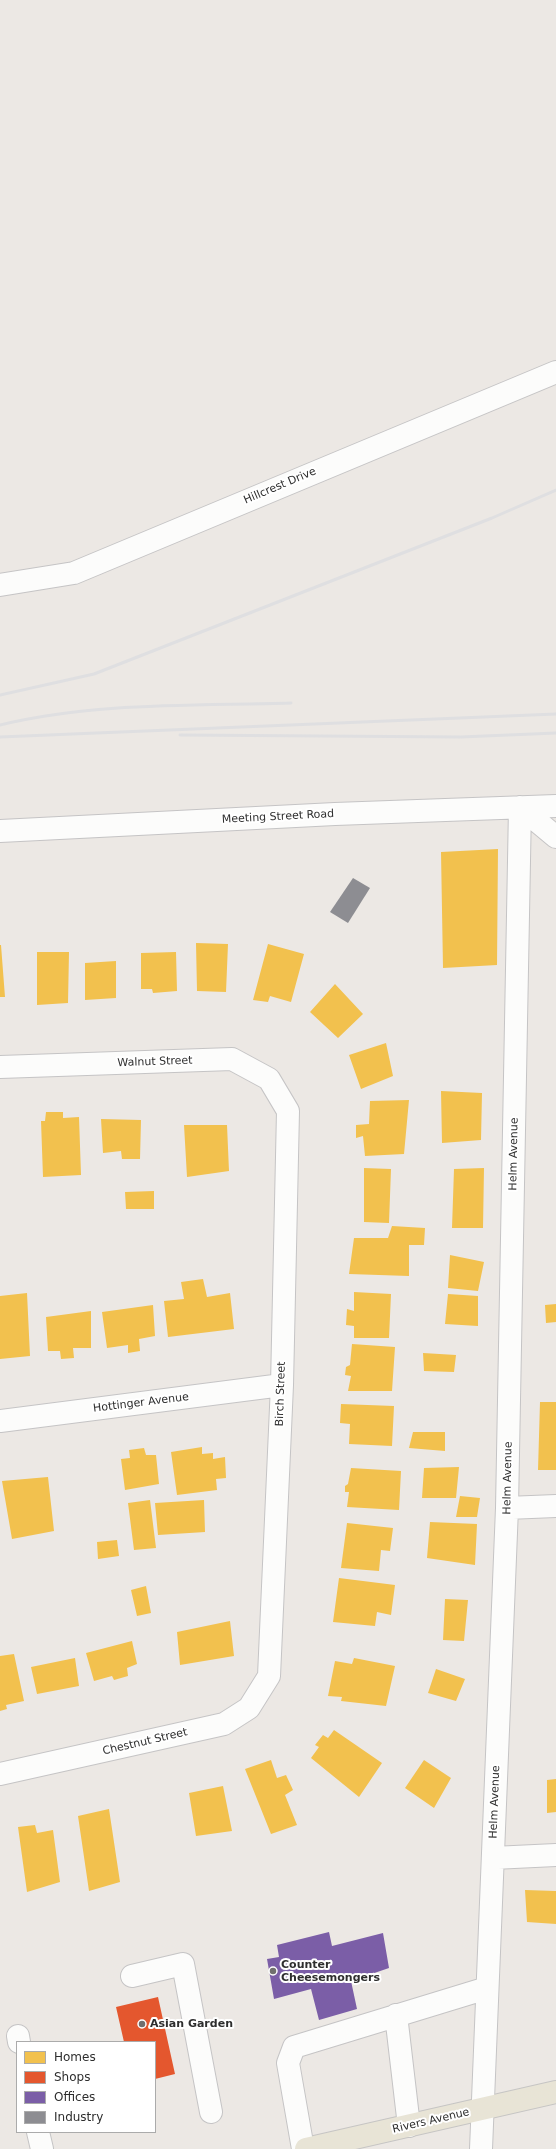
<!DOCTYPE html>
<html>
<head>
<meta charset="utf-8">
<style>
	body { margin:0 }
	#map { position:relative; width:556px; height:2149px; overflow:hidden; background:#ece8e4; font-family:"DejaVu Sans",sans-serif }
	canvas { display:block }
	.legend { position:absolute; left:16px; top:2041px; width:140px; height:92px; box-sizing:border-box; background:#fff; border:1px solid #ababab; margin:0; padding:5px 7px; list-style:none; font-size:12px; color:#2e2e2e }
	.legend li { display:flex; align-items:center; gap:8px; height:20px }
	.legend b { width:20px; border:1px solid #ababab }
</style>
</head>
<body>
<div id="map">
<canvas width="556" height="2149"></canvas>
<ul class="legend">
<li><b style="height:11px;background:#f2c14e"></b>Homes</li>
<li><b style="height:11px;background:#e4572e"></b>Shops</li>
<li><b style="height:11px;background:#7b5ea7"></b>Offices</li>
<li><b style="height:11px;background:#8d8d92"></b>Industry</li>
</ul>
</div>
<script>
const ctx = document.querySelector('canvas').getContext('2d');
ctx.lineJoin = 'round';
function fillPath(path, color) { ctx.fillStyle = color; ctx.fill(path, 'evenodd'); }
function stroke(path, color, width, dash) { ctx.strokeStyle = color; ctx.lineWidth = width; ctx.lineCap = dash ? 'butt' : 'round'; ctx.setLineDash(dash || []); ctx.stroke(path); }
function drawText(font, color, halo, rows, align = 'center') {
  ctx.font = font + ' "DejaVu Sans",sans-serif'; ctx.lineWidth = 4; ctx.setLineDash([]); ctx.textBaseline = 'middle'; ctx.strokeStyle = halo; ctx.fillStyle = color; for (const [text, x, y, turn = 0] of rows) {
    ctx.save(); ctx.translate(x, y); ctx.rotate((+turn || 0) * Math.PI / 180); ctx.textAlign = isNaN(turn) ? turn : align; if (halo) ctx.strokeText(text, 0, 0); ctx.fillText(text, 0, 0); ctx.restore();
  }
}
fillPath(new Path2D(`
	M498,849L497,965L443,968L441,852Z
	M196,943L228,944L226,992L197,991Z
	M268,944L304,954L291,1002L270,996L268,1002L253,1000Z
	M0,945H1L5,997H0Z
	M37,952H69L68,1003L37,1005Z
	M176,952L177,991L153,993L152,989H141V953Z
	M116,961V998L85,1000V963Z
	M335,984L363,1014L338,1038L310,1012Z
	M386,1043L393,1076L361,1089L349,1055Z
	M441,1091L482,1093L481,1140L442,1143Z
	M409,1100L404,1154L365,1156L363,1136L356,1138V1125L369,1124L370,1101Z
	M46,1112H63V1118L79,1117L81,1175L43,1177L41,1121H45Z
	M101,1119L141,1120L140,1159H122L121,1151L103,1153Z
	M184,1125H227L229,1171L187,1177Z
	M364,1168L391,1169L389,1223L364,1222Z
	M484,1168L483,1228H452L454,1169Z
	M154,1191V1209H126L125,1192Z
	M392,1226L425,1228L424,1245H409V1276L349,1274L354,1238H388Z
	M450,1255L484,1262L478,1291L448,1288Z
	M203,1279L207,1297L230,1293L234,1329L168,1337L164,1301L184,1299L181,1282Z
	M354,1292L391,1294L389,1338H354V1326L346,1325L347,1309L354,1311Z
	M27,1293L30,1356L0,1359V1296Z
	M448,1294L478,1296V1326L445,1324Z
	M556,1304V1322L546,1323L545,1305Z
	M153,1305L155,1336L139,1339L140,1351L128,1353V1345L107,1348L102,1312Z
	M91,1311V1348H73L74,1358L61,1359L60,1351H48L46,1317Z
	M352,1344L395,1347L392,1391H348L351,1376L345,1375L346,1367L350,1365Z
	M423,1353L456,1355L454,1372L424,1371Z
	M540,1402H556V1470H538Z
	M341,1404L394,1406L392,1446L349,1444L350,1424L340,1423Z
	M413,1432H445V1451L409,1448Z
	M202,1447V1454L213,1453V1459L225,1457L226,1478L216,1479L217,1490L177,1495L171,1452Z
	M144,1448L146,1455H156L159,1484L125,1490L121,1459L130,1458L129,1450Z
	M459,1467L456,1498H422L424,1468Z
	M351,1468L401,1471L399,1510L347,1507L349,1492H345V1486L348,1484Z
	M48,1477L54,1531L12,1539L2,1481Z
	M460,1496L480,1498L477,1517H456Z
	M150,1500L156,1548L134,1550L128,1503Z
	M204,1500L205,1532L158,1535L155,1503Z
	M430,1522L477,1524L475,1565L427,1558Z
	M347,1523L393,1528L390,1551L381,1550L379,1571L341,1568Z
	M117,1540L119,1556L98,1559L97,1542Z
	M339,1578L395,1585L391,1615L377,1612L375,1626L333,1622Z
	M146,1586L151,1613L137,1616L131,1590Z
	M445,1599L468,1600L464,1641L443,1640Z
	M230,1621L234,1656L180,1665L177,1632Z
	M132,1641L137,1664L127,1668L128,1676L114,1680L112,1676L94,1681L86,1653Z
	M14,1654L24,1701L6,1705L7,1709L0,1711V1656Z
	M75,1658L79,1686L37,1694L31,1667Z
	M354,1658L395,1666L386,1706L341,1701L342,1697L328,1696L335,1661L352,1664Z
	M436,1669L465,1679L456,1701L428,1693Z
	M334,1730L382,1763L359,1797L311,1758L319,1747L315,1745L323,1735L328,1738Z
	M271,1760L277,1778L286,1775L293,1790L285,1795L297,1825L271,1834L245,1769Z
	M424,1760L451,1778L434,1808L405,1788Z
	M556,1779V1812L547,1813V1780Z
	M223,1786L232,1831L196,1836L189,1793Z
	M109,1809L120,1882L89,1891L78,1816Z
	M35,1825L37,1833L53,1830L60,1882L27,1892L18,1827Z
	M525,1890L556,1891V1924L527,1922Z`), '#f2c14e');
fillPath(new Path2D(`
	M158,1997L175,2074L155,2079V2042H124L116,2007Z`), '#e4572e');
fillPath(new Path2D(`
	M329,1932L332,1946L383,1933L389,1968L351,1981L357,2009L319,2020L311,1989L274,1999L267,1959L279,1957L277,1945Z`), '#7b5ea7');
fillPath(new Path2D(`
	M353,878L370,888L348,923L330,912Z`), '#8d8d92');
const minor = new Path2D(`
	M0,585L74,573L556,372
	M520,807L556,837
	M0,831L335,814L556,806
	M0,1067L232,1059L269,1079L288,1111L282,1385L269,1676L249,1708L224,1724L0,1774
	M0,1421L282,1385
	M507,1508L556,1506
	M493,1858L556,1855
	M132,1976L183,1964L211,2112
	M396,2015L409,2126
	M18,2036L19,2042
	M38,2132L42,2149
	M303,2149L288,2063L294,2047L487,1988
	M481,2149L507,1508L520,807`);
const major = new Path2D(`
	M306,2149L556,2092`);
stroke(minor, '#c5c4c5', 24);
stroke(major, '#c6c5c4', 24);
stroke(minor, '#fcfcfb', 22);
stroke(major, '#e8e4d6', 22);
stroke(new Path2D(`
	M0,695L94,674L492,518L556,490
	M0,725C95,702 194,706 291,703
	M180,735L461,737L556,733
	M0,737L556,714`), '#dfdfe1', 3);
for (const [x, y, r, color] of [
	[273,1971,4,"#706f6e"],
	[142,2024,4,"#706f6e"]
]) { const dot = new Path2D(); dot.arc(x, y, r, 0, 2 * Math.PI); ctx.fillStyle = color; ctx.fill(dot); stroke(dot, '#fff', 1.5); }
drawText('11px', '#2e2e2e', '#fff', [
	["Hillcrest Drive",280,486,-23],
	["Meeting Street Road",278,817,-3],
	["Walnut Street",155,1062,-2],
	["Helm Avenue",514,1154,-89],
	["Birch Street",281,1394,-88],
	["Hottinger Avenue",141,1403,-7],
	["Helm Avenue",508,1478,-89],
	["Chestnut Street",145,1742,-13],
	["Helm Avenue",495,1802,-88],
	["Rivers Avenue",431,2121,-13]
]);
drawText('bold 11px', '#2e2e2e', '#fff', [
	["Counter",281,1965],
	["Cheesemongers",281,1978],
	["Asian Garden",150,2024]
], 'left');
</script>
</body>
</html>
